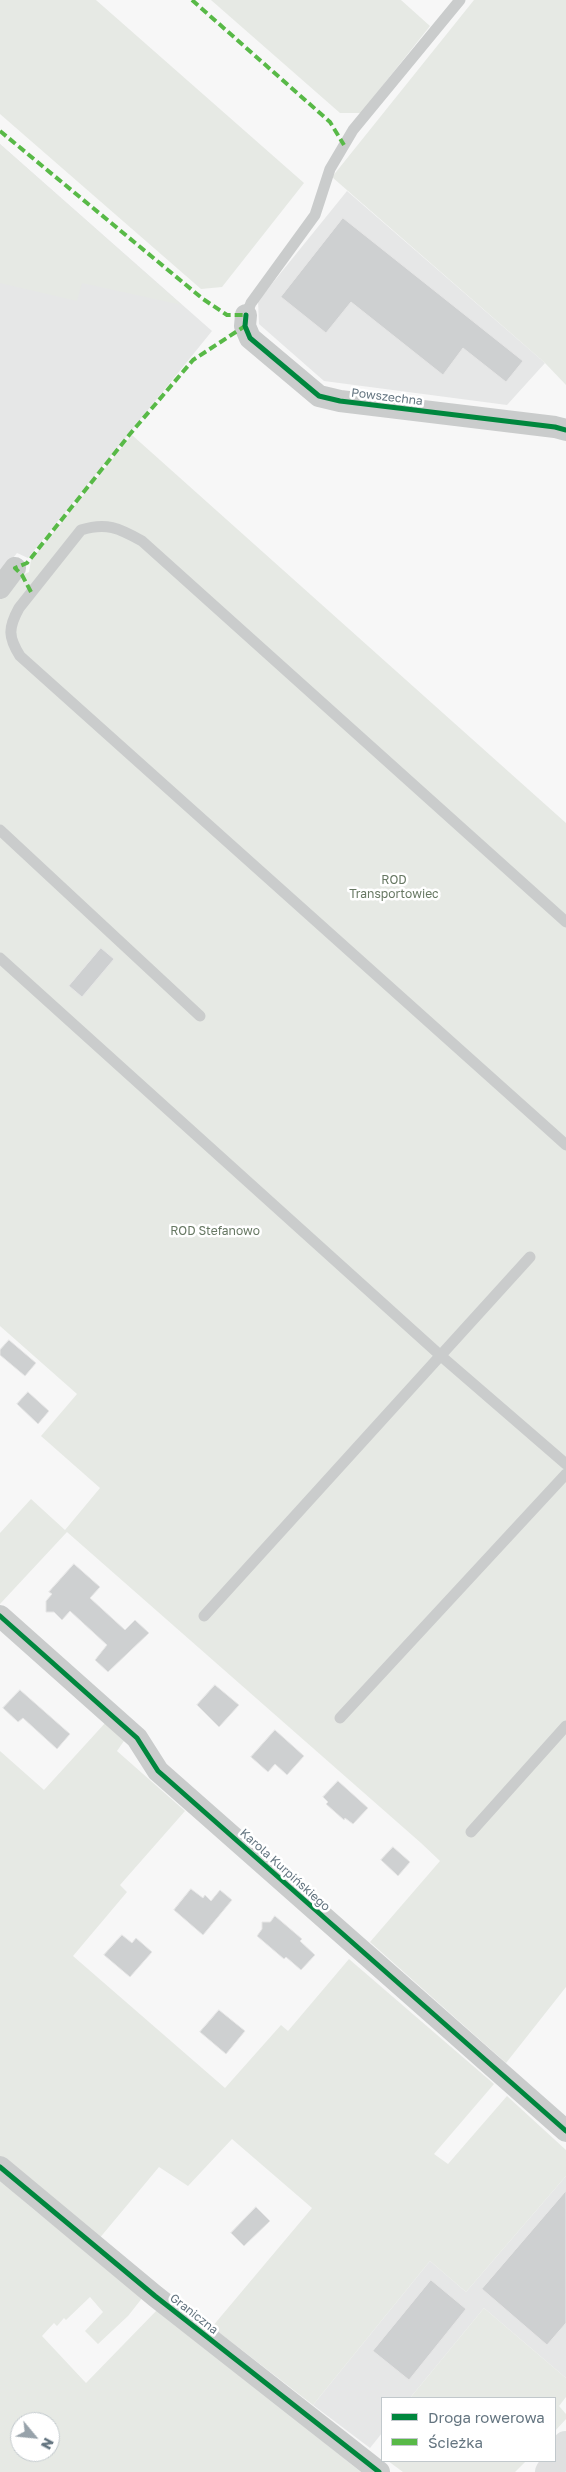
<!DOCTYPE html>
<html>
<head>
<meta charset="utf-8">
<style>
	body { margin:0 }
	#map { position:relative; width:566px; height:2472px; overflow:hidden; background:#f7f7f7; font-family:"Golos Text",sans-serif }
	canvas { display:block }
	.legend { position:absolute; left:381px; top:2397px; width:175px; height:65px; box-sizing:border-box; background:#fff; border:1px solid #c1c8cc; margin:0; padding:6px 9px; list-style:none; font-size:15px; color:#647580 }
	.legend li { display:flex; align-items:center; gap:10px; height:25px }
	.legend b { width:25px; border:1px solid #c1c8cc }
	.north { position:absolute; left:10px; top:2412px; width:50px; height:50px; box-sizing:border-box; background:#fff; border:1px solid #c1c8cc; border-radius:50%; rotate:118deg; font-size:14px; font-weight:700; line-height:20px; text-align:center; color:#647580 }
	.north::after { content:''; display:block; margin:auto; width:18px; height:22px; background:#97a2aa; clip-path:polygon(50% 0,100% 100%,50% 72%,0 100%) }
</style>
</head>
<body>
<div id="map">
<canvas width="566" height="2472"></canvas>
<ul class="legend">
<li><b style="height:6px;background:#00873e"></b>Droga rowerowa</li>
<li><b style="height:6px;background:#58b947"></b>Ścieżka</li>
</ul>
<div class="north">N</div>
</div>
<script>
const ctx = document.querySelector('canvas').getContext('2d');
ctx.lineJoin = 'round';
function fillPath(path, color) { ctx.fillStyle = color; ctx.fill(path, 'evenodd'); }
function stroke(path, color, width, dash) { ctx.strokeStyle = color; ctx.lineWidth = width; ctx.lineCap = dash ? 'butt' : 'round'; ctx.setLineDash(dash || []); ctx.stroke(path); }
function drawText(font, color, halo, rows, align = 'center') {
  ctx.font = font + ' "Golos Text",sans-serif'; ctx.lineWidth = 5; ctx.setLineDash([]); ctx.textBaseline = 'middle'; ctx.strokeStyle = halo; ctx.fillStyle = color; for (const [text, x, y, turn = 0] of rows) {
    ctx.save(); ctx.translate(x, y); ctx.rotate((+turn || 0) * Math.PI / 180); ctx.textAlign = isNaN(turn) ? turn : align; if (halo) ctx.strokeText(text, 0, 0); ctx.fillText(text, 0, 0); ctx.restore();
  }
}
fillPath(new Path2D(`
	M0,144L212,331L28,558L17,553L0,575Z
	M347,191L545,363L507,405L324,381L259,324L258,301Z
	M566,2176V2378L484,2308L410,2398H382V2433L370,2448L313,2405L430,2261L466,2292Z`), '#e6e7e7');
fillPath(new Path2D(`
	M0,0H96L304,183L222,287L201,289L0,114Z
	M211,0H401L430,26L361,113H340Z
	M474,0H566V385L545,363L332,177Z
	M0,144L182,305L82,283L77,301L0,283Z
	M132,435L566,823V1987L506,2063L370,1942L440,1861L421,1843L67,1532L0,1604V1533L31,1499L65,1530L100,1488L41,1436L77,1394L0,1326V598L15,579L29,572L31,560Z
	M106,1722L126,1738L117,1751L185,1811L120,1885L127,1892L73,1956L225,2088L281,2025L288,2031L349,1959L494,2084L434,2154L448,2164L507,2096L566,2150V2176L466,2292L430,2261L313,2405L212,2327L312,2208L232,2139L188,2186L159,2167L98,2240L0,2157V1751L44,1790Z
	M0,2180L32,2208L143,2297L128,2316L98,2344L85,2331L103,2312L90,2297L66,2320L64,2318L57,2326L54,2323L42,2336L86,2383L158,2309L361,2472H0ZM20,2422H50V2452H20Z
	M484,2308L566,2378V2397L559,2406L566,2414V2419L555,2431V2398H410Z
	M388,2461H526L515,2472H403Z`), '#e6e9e4');
const building = new Path2D(`
	M343,218L523,361L506,382L463,348L443,375L351,302L326,333L281,297Z
	M101,948L114,959L82,997L69,986Z
	M9,1340L36,1363L25,1376L0,1355V1350Z
	M28,1392L49,1411L38,1424L17,1404Z
	M74,1564L100,1587L90,1598L125,1630L135,1620L149,1633L108,1672L95,1660L107,1645L70,1611L62,1620L54,1612H46V1601L52,1594L49,1592Z
	M215,1685L239,1705L219,1727L197,1705Z
	M20,1690L70,1734L57,1749L23,1718L18,1722L3,1708Z
	M275,1730L304,1756L287,1775L275,1764L268,1772L251,1757Z
	M338,1781L368,1808L353,1824L345,1818L344,1820L326,1804L328,1802L323,1797Z
	M393,1847L410,1862L398,1876L381,1860Z
	M191,1889L203,1898L205,1895L211,1901L220,1890L232,1900L203,1935L174,1910Z
	M275,1916L302,1939L300,1941L315,1955L301,1970L286,1957L284,1959L257,1936L262,1929V1922H270Z
	M122,1935L132,1943L136,1938L152,1952L130,1977L104,1955Z
	M219,2010L245,2031L226,2054L200,2032Z
	M566,2191V2323L547,2345L482,2289Z
	M256,2207L270,2221L244,2246L231,2233Z
	M431,2280L466,2309L409,2380L373,2351Z`);
fillPath(building, '#ced0d1');
stroke(building, '#e6e6e6', 1);
stroke(new Path2D(`
	M246,315L251,303L315,215L330,169L353,130L460,0
	M0,830L200,1016
	M566,922L142,541C119,528 106,522 81,530L19,608C8,628 8,637 20,656L566,1145
	M0,958L441,1356L566,1464
	M204,1616L530,1257
	M340,1718L566,1474
	M471,1832L566,1726`), '#cacccc', 11);
stroke(new Path2D(`
	M246,315L245,326L250,338L319,396L340,401L555,427L566,430
	M0,588L15,568
	M0,1616L137,1738L158,1771L566,2131
	M0,2167L155,2296L379,2472`), '#cacccc', 22);
stroke(new Path2D(`
	M549,2472L566,2445`), '#dfe0e0', 28);
stroke(new Path2D(`
	M192,0L330,122L344,145
	M0,131L203,299L227,315H246
	M31,592L22,575L15,568L27,563L130,434L193,360L245,326`), '#58b947', 4, [8, 4]);
stroke(new Path2D(`
	M246,315L245,326L250,338L319,396L340,401L555,427L566,430
	M0,1616L137,1738L158,1771L566,2131
	M0,2167L155,2296L379,2472`), '#00873e', 5);
drawText('12px', '#647580', '#fff', [
	["Powszechna",387,397,7],
	["Karola Kurpińskiego",285,1870,42],
	["Graniczna",194,2314,38]
]);
drawText('12px', '#677863', '#fff', [
	["ROD",394,880],
	["Transportowiec",394,894],
	["ROD Stefanowo",215,1231]
]);
</script>
</body>
</html>
